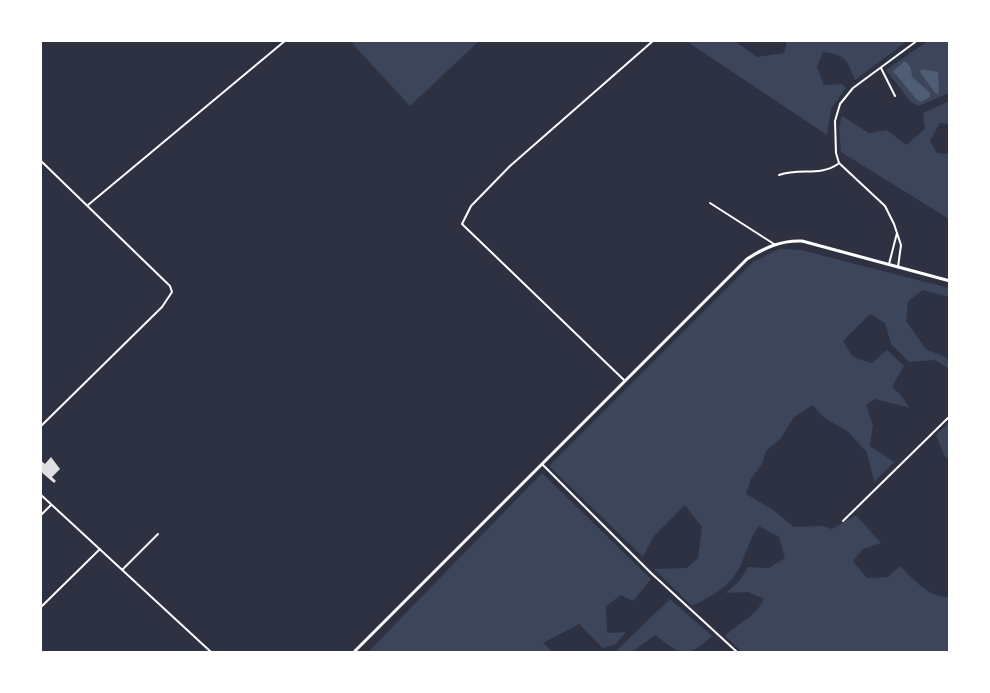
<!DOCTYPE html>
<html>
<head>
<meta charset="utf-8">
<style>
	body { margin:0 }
	#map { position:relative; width:990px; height:693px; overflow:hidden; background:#2d3142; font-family:Helvetica,sans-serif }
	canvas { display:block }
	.frame { position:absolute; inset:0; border:42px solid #fff; pointer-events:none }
</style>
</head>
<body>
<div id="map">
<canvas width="990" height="693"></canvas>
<div class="frame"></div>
</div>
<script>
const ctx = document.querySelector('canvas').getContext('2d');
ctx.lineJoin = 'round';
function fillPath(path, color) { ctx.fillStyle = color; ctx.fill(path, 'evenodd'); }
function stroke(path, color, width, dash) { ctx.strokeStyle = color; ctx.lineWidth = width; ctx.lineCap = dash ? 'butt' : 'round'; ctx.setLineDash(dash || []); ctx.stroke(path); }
fillPath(new Path2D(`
	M350,41H479L410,106Z
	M686,41H735L757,57L784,53L787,41H907L855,80C847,61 846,54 823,52L817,67L824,85L842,84L846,88L831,109L827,135Z
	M928,41H949V93L919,106L911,102L886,70Z
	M949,101V124L940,123L930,141L937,153L949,154V219L841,152L839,127L842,116L869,133L887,130L906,145L925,129L923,113Z
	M779,249L801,250L949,288V297L923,290L908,301L906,321L926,349L949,359V369L935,360L909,362L891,344L885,323L870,314L843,341L853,357L872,363L887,350L904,366L892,387L900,394L910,408L875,399L866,405L873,425L870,446L894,462L874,482L867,452C859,446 855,437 847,431C829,419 828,424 813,405L794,417L781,438L766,451L762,464L751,479L746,494L772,509L794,527L822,526L832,529L856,515L881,543L863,549L853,561L867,578L888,577L900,566C914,580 929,598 949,597V652H742L725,636C740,621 754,619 764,599L748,592L726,593L740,580L748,567L769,568L785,558L779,537L759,526C749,540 748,548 741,564C732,586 712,596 692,606L654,569L687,568L698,558L702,527L685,505L653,537L643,557L549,466L753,262Z
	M949,422V459L945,457L936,435Z
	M542,473L651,579L633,601L621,595L606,606L607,633L626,632L616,644L603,648L579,624L543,643L553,652H368Z
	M670,599L712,636C686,660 681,655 655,635L632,652H615Z`), '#3c4559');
fillPath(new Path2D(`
	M905,61L911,68L912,77L930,93V97L921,102L917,100L893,71Z
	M922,69L938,72L939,93L936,94L920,72Z`), '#4f5d75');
fillPath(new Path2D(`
	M51,457L60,469L52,477L56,481L54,483L40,471V460L45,464Z`), '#e0e0e3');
stroke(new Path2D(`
	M881,68L895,96
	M40,160L170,286L172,292L162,307L40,427
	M779,175C800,167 819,177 838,164
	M710,203L774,244
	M88,205L286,40
	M889,264L897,233
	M898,267L901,245L894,224L885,206L839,163L836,153L835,121L840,104L853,88L918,40
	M624,380L462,224L471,206L510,166L654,40
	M543,465L651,573L737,652
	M40,494L211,652
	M40,516L51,505
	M843,521L950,416
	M122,570L158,534
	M40,608L100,549`), '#fff', 2);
stroke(new Path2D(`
	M354,652L747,259C764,248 781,240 802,241L950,281`), '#fff', 3);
</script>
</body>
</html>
